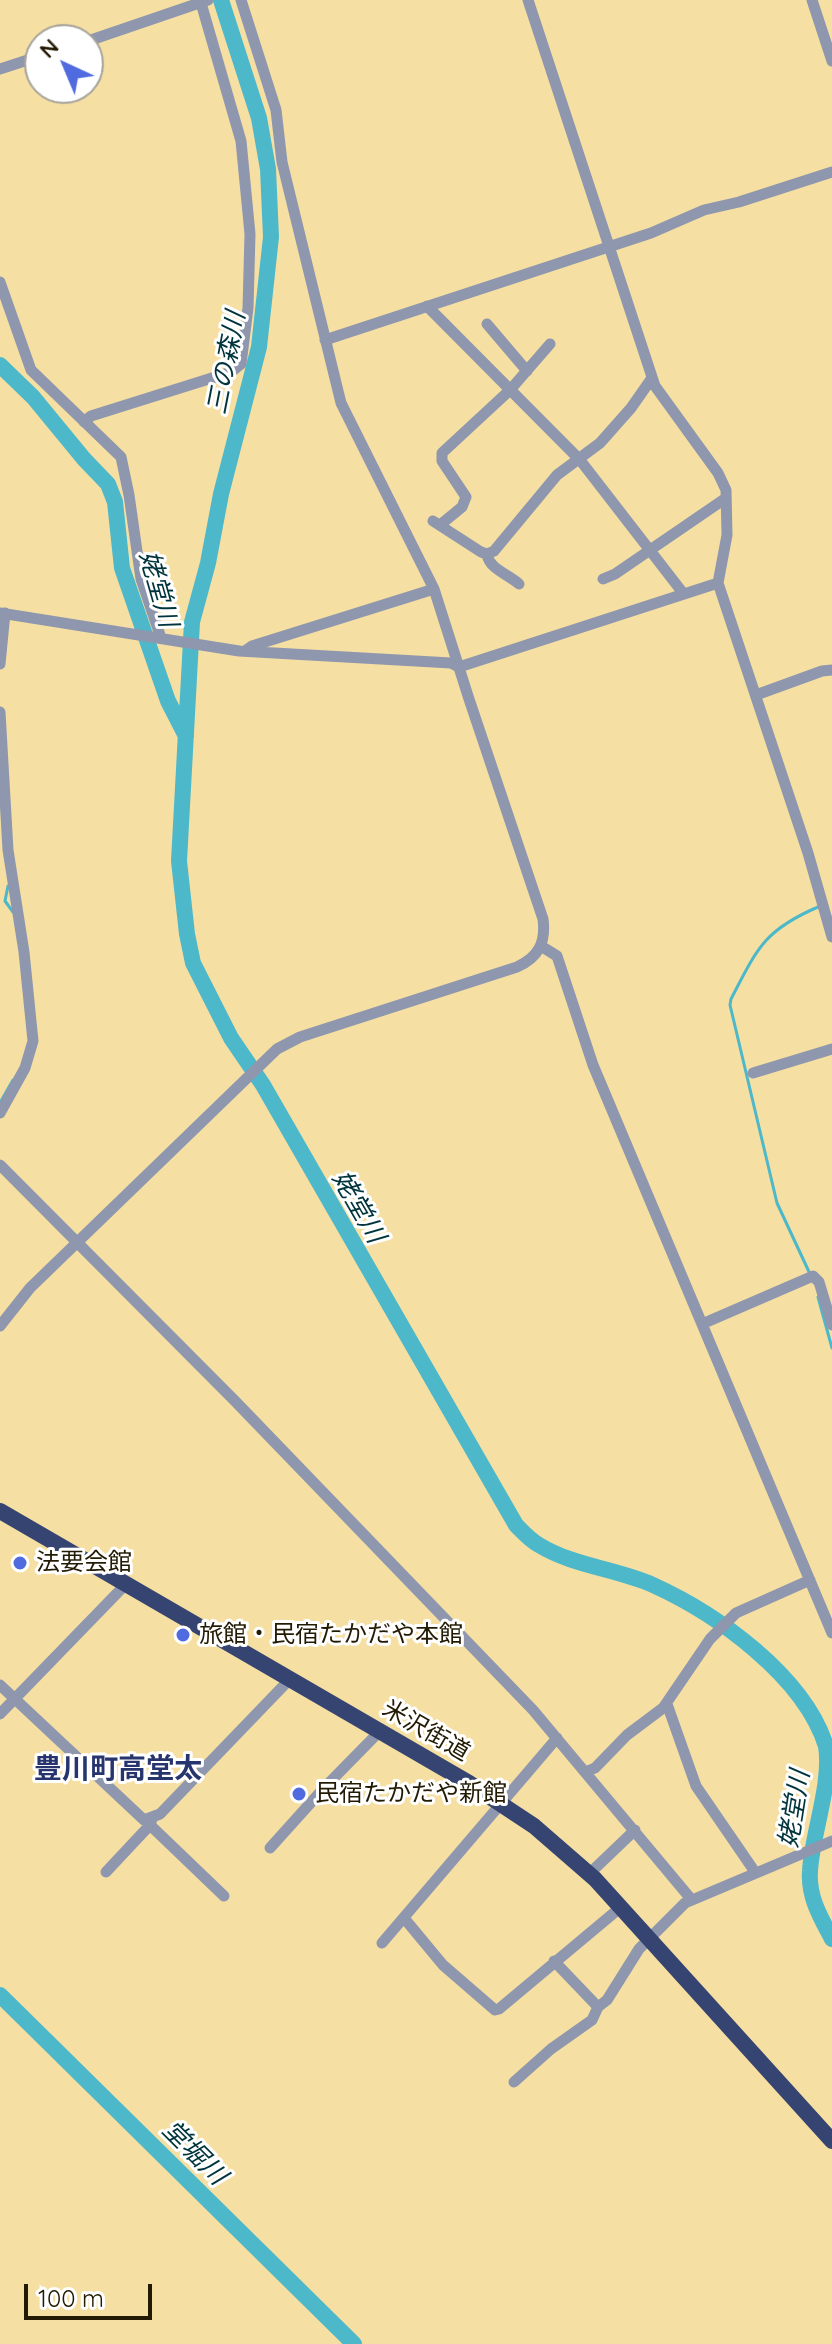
<!DOCTYPE html>
<html>
<head>
<meta charset="utf-8">
<style>
	body { margin:0 }
	#map { position:relative; width:832px; height:2344px; overflow:hidden; background:#f5dfa3; font-family:Quicksand,sans-serif }
	canvas { display:block }
	.north { position:absolute; left:24px; top:24px; width:80px; height:80px; box-sizing:border-box; background:#fff; border:2px solid #a7a39a; border-radius:50%; rotate:316deg; font-size:22px; font-weight:700; line-height:32px; text-align:center; color:#221a03 }
	.north::after { content:''; display:block; margin:auto; width:28px; height:36px; background:#506be0; clip-path:polygon(50% 0,100% 100%,50% 72%,0 100%) }
	.scale { position:absolute; left:24px; top:2284px; width:128px; height:36px; box-sizing:border-box; border:4px solid #221a03; border-top:0; padding-left:10px; font-size:24px; line-height:28px; white-space:nowrap; color:#221a03; -webkit-text-stroke:6px #fff; paint-order:stroke }
</style>
</head>
<body>
<div id="map">
<canvas width="832" height="2344"></canvas>
<div class="north">N</div>
<div class="scale">100 m</div>
</div>
<script>
const ctx = document.querySelector('canvas').getContext('2d');
ctx.lineJoin = 'round';
function stroke(path, color, width, dash) { ctx.strokeStyle = color; ctx.lineWidth = width; ctx.lineCap = dash ? 'butt' : 'round'; ctx.setLineDash(dash || []); ctx.stroke(path); }
function drawText(font, color, halo, rows, align = 'center') {
  ctx.font = font + ' Quicksand,"Noto Sans JP",sans-serif'; ctx.lineWidth = 6; ctx.setLineDash([]); ctx.textBaseline = 'middle'; ctx.strokeStyle = halo; ctx.fillStyle = color; for (const [text, x, y, turn = 0] of rows) {
    ctx.save(); ctx.translate(x, y); ctx.rotate((+turn || 0) * Math.PI / 180); ctx.textAlign = isNaN(turn) ? turn : align; if (halo) ctx.strokeText(text, 0, 0); ctx.fillText(text, 0, 0); ctx.restore();
  }
}
stroke(new Path2D(`
	M8,886L5,901L13,912
	M1,1101L13,1080
	M810,1274L777,1203L730,1005L731,999C757,949 764,930 818,907
	M818,1297L832,1348`), '#4cb8ca', 3);
stroke(new Path2D(`
	M221,0L259,118L268,169L271,237L259,347L221,494L208,563L192,622L179,861L187,934L193,963L231,1038L263,1085L516,1525C523,1532 530,1540 539,1545C573,1566 617,1569 653,1585C717,1614 804,1676 826,1746C832,1784 812,1834 810,1871C808,1897 821,1918 832,1939
	M0,365L33,397L84,459L108,484L115,502L122,568L168,701L186,736
	M0,1995L354,2344`), '#4cb8ca', 16);
stroke(new Path2D(`
	M528,0L655,386L718,473L726,490L727,535L718,583L808,853L832,937
	M812,0L832,61
	M88,41L208,0
	M0,69L40,56
	M0,282L31,370L121,457L129,495L141,579L161,638
	M427,306L580,460L683,593
	M487,324L527,371
	M325,340L651,233L704,210L739,202L832,172
	M84,422L91,416L231,372L241,364L248,308L250,234L241,141L201,3
	M433,521L481,552L487,554L494,551L557,475L600,443L631,408L652,378
	M440,525L462,507L466,497L442,461V453L510,390L550,344
	M487,554C489,569 508,574 519,584
	M603,579L615,574L726,498
	M0,613L239,651L451,663L459,667L718,583
	M245,651L252,646L434,589
	M0,664L5,613
	M756,695L822,671L832,670
	M0,712L8,850L24,952L33,1041L25,1068L0,1113
	M541,946L557,956L593,1065L832,1633
	M753,1073L832,1049
	M0,1165L235,1401L533,1710L691,1899
	M702,1324L813,1276L819,1282L832,1325
	M0,1326L30,1288L277,1049L300,1037L517,967C539,957 546,942 543,919L469,699L434,589L341,403L282,162L276,110L241,0
	M0,1685L144,1820L160,1814L290,1679
	M667,1704L696,1786L755,1872
	M0,1714L126,1584
	M585,1772L595,1768L627,1735L663,1708L710,1639L736,1613L810,1580
	M150,1825L224,1896
	M270,1848L324,1788L379,1732
	M106,1872L150,1825L152,1819
	M589,1874L635,1830
	M404,1918L443,1965L495,2010L499,2009L621,1907
	M382,1943L557,1738
	M554,1961L598,2007L607,2000L639,1949L685,1903L832,1841
	M514,2082L551,2049L592,2020L598,2007`), '#8f97ae', 11);
stroke(new Path2D(`
	M0,1511L469,1783L534,1826L595,1879L832,2141`), '#364472', 16);
for (const [x, y, r, color] of [
	[20,1563,8,"#506be0"],
	[183,1635,8,"#506be0"],
	[299,1794,8,"#506be0"]
]) { const dot = new Path2D(); dot.arc(x, y, r, 0, 2 * Math.PI); ctx.fillStyle = color; ctx.fill(dot); stroke(dot, '#fff', 3); }
drawText('24px', '#221a03', '#fff', [
	["法要会館",36,1563],
	["旅館・民宿たかだや本館",199,1635],
	["民宿たかだや新館",315,1794]
], 'left');
drawText('24px', '#221a03', '#fff', [
	["米沢街道",426,1731,30]
]);
drawText('italic 26px', '#00343c', '#fff', [
	["三の森川",227,363,-79],
	["姥堂川",158,589,74],
	["姥堂川",358,1207,60],
	["姥堂川",795,1809,-81],
	["堂堀川",194,2153,45]
]);
drawText('bold 28px', '#27356e', '#fff', [
	["豊川町高堂太",118,1770]
]);
</script>
</body>
</html>
